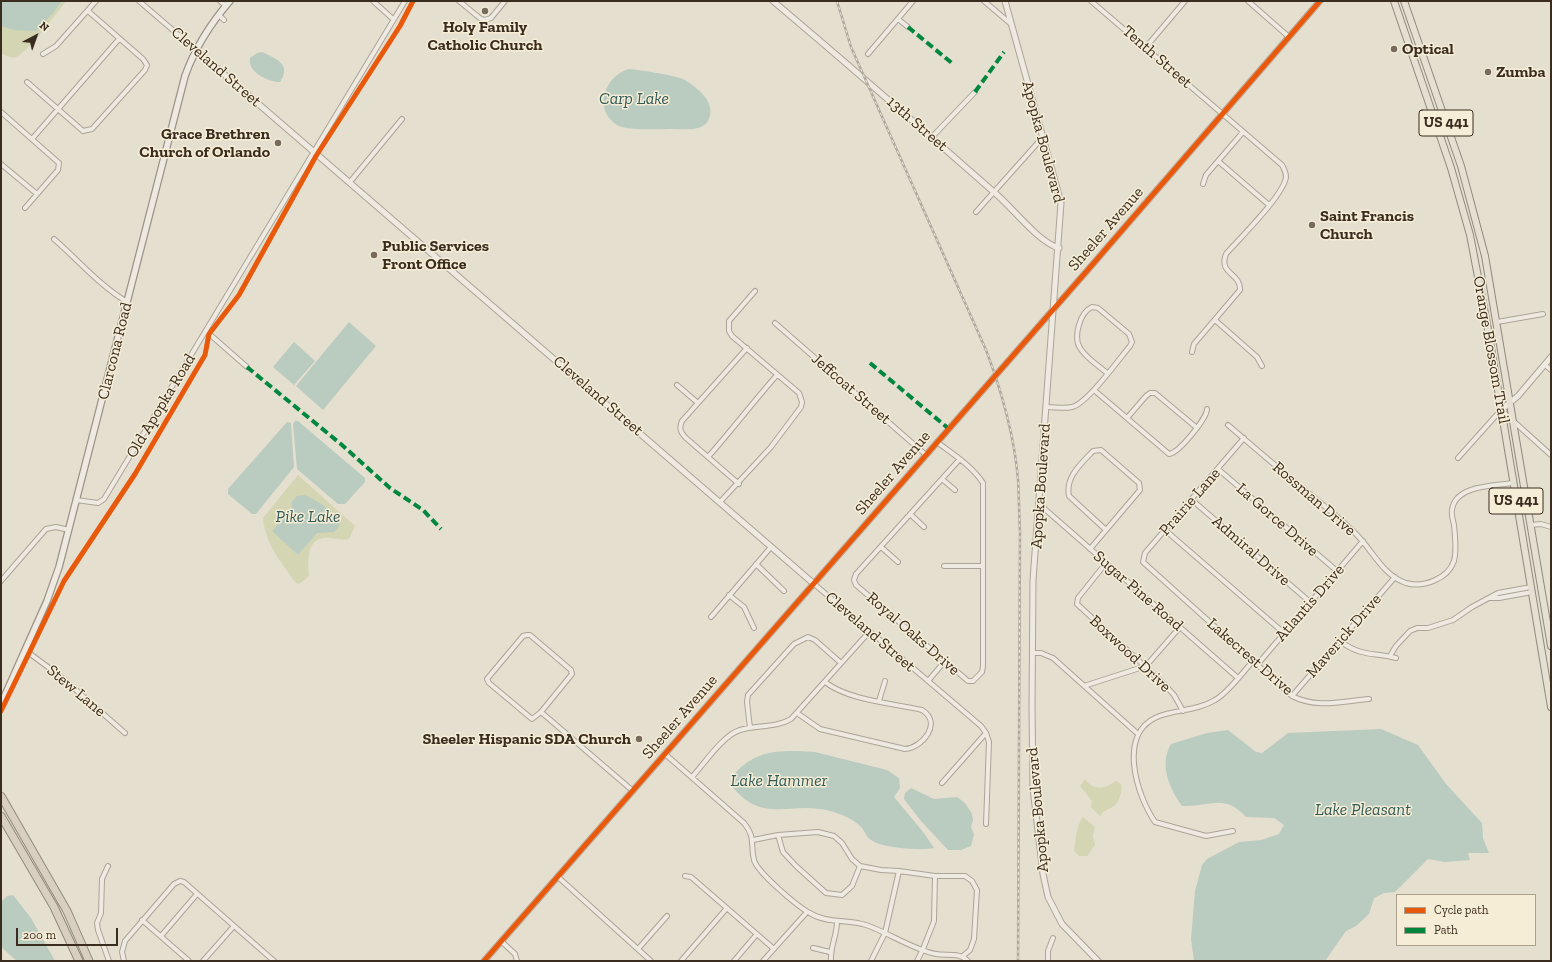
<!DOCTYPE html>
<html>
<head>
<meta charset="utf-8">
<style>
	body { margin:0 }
	#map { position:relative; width:1552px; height:962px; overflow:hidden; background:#e5dfcf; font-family:"Zilla Slab",serif }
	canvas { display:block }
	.frame { position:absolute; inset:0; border:2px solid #3a2c1f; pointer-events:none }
	.legend { position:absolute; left:1396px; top:894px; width:140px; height:52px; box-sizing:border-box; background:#f6edd6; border:1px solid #aba08d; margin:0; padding:5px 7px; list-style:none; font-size:12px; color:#3a2c1f }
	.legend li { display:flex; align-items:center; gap:8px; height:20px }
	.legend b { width:20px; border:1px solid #aba08d }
	.north { position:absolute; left:16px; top:16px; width:40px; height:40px; -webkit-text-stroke:3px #f6edd6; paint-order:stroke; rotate:41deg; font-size:11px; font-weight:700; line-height:16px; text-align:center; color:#3a2c1f }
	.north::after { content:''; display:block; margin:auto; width:14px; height:18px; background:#3a2c1f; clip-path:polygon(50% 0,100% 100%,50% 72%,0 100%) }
	.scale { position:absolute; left:16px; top:928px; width:102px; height:18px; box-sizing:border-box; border:2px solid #3a2c1f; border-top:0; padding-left:5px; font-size:12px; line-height:14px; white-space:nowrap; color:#3a2c1f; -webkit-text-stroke:3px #f6edd6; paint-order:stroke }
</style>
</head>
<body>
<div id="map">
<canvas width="1552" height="962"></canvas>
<div class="frame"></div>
<ul class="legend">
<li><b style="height:5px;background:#e8590c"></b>Cycle path</li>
<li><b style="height:5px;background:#00873e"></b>Path</li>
</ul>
<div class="north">N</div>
<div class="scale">200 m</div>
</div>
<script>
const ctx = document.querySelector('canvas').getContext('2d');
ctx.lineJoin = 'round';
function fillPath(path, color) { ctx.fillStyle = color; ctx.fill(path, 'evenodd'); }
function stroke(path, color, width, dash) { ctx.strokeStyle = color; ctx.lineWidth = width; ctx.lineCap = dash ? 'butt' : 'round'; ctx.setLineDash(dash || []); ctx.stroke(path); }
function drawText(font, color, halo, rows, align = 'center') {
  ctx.font = font + ' "Zilla Slab",serif'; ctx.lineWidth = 3; ctx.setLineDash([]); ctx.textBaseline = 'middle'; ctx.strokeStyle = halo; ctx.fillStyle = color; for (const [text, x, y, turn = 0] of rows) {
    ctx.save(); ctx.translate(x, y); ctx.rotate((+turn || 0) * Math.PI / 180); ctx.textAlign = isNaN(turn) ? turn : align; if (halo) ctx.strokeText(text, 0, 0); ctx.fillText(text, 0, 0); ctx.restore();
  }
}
fillPath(new Path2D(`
	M62,1H66C58,12 27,53 16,57C10,59 6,55 1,53V26L13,30L54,12Z
	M298,475L355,526L349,539C340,541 332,537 323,538C306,541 308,563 309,576L302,582L298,584L295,582C281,562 265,543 263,518ZM310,497L330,511L334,532H317L298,555L273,530L292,507L291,503Z
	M1085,779C1094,792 1106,788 1116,781L1121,784C1123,790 1119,802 1114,806C1108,810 1105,809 1100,816L1091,807L1092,801L1080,786Z
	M1083,817L1095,827L1093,836L1095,845L1087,856H1079L1074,851C1076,839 1076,826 1083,817Z`), '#d4d5b2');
fillPath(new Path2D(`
	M1,1H62L54,12L36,31L13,30L1,26Z
	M262,52C276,59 292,64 280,82C268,82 247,72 250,58L257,53Z
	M629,69C640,70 673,75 683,79C697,87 718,103 708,121C706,124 702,127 698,128C691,130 682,129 674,129C662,129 627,131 617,125C593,110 604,76 629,69Z
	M349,322L376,346L323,410L296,386Z
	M294,342L315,361L294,385L273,367Z
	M295,421H298L365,478V482L345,504H338L297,469L293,424Z
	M287,422L291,423L294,467L256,514H252L228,494V489Z
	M304,495C318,500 332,510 340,523L338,528L334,532L317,533L298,555L272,531L292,507L291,503L297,496Z
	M1381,729L1418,745L1446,784L1482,823L1483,838L1489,853H1468L1470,860L1445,862L1428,859L1395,892L1384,893L1374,898L1369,914L1356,926L1346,931L1325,961H1194L1191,939L1195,891L1202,865L1207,859L1239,842L1261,840L1279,834L1284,825L1274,818L1246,817C1224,793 1211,807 1182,806C1169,788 1159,764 1171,744L1207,733L1228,730L1256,752L1262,753L1288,733Z
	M798,751L815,752L887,770L899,778L900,788L894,797L924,833L934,848C922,851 881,848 871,840C867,838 865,832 862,828C854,819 841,814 830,811C790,800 763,826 731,785C732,769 754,756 769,753C778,751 789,751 798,751Z
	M911,788L934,799L957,797L965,803L972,814L973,820L971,827L974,834L971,846L961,850H948L921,821L904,799L905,793Z
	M13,895L31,918L55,961H17L1,947V902L7,896Z`), '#bacbc0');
const minor = new Path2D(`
	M139,1L196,50
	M220,1L226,6
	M373,1L393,19
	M459,1L481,19L485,20L491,18L505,1
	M984,1L1011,24
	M1091,1L1282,165C1284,169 1286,172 1286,177C1284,195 1239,239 1226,254C1218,274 1241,273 1240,290L1194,344L1192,352
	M1248,1L1289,37
	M219,15L224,20
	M898,19L908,27
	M1146,47L1185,1
	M43,54L56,46L96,1
	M868,54L913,1
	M27,82L83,131L92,129L145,70L147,65L143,59L88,11
	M1,112L59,163L58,170L25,208
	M932,137L975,92
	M32,139L119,39
	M1218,161L1269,205
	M1,164L37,194
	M350,182L402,119
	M1203,184L1206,175L1243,132
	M976,212L1043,137
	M54,239C78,260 99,285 127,302
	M1215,320L1257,357L1262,366
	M1497,322L1543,314
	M775,323L926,455
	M206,331L247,367
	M1545,365L1551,370
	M677,385L698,403
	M1094,390L1169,454C1179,453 1207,418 1207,409
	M1047,407C1055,407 1064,409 1072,407C1087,404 1119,359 1130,346L1132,342L1129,334L1098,308L1092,307C1080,312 1073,337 1080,348C1086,358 1099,366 1107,373
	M1127,418L1146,396L1150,393H1155L1197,428
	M1228,425C1257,450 1286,475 1316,499C1329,510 1343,521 1355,533C1372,549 1382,575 1406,583C1423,588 1448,579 1454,561C1457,549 1455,537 1454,525C1453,520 1451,515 1452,510C1455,485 1494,486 1513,483
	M1244,438L1145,553L1143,562L1292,696C1317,709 1343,701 1369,699
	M937,442C953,454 972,466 983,483V666L982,672L973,681H968L856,585L854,580L856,574L959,460
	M708,457C732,430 753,402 777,375
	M1458,458L1501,410L1551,455
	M1218,469L1337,571
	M942,479L955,490
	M739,484L686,438C680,432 679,428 682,421L747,348
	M76,500L98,503L104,499L405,1
	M1192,500L1310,602
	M720,502L771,447L801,407L802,402L799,393L732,336L729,331V321L755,291
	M1039,504L1238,678
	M910,514L924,527
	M1531,525L1541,524L1551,527
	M1165,530L1284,633
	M881,547L898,562
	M1090,549L1140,490L1139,483L1101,450L1093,451C1081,464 1065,477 1069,496L1106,530
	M1106,563L1078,598L1077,604L1163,683L1174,695L1183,711
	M756,564L784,591
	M944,566H983
	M1,581L46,529L56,527L69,530
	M813,583L981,726L986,733L989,742L986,824
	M729,595L744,607L754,628
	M1490,598H1499L1532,592
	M711,617L771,547
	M527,635H530L571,670L572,674L541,712L532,719L489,683L487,679L523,636Z
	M1341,642C1363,657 1372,652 1396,658
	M25,650L60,676L125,733
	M1032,653H1041L1053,658L1138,734
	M1390,656L1396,646L1410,631L1417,628H1428L1453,620L1472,607L1498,593L1531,587
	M1257,665L1363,541
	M928,681L945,661
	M1084,686L1146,666L1180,627
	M1292,696L1395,577
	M879,701L885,681
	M541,712L633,791
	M797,713L820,729L905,749C922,748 943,723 922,710C892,703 850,701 825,682
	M750,728L747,702L748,695L794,644L808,637L815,640L841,663
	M665,754L744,823C756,838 750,844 754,860C757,872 796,905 808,912C826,924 846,919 866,925C887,932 916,951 936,954C948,956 959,952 968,961
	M692,777C704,764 723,735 740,730C757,725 776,728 791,719L870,631
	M942,783L986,733
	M1233,831L1206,836L1155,822C1137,796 1117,734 1157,717C1176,709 1197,711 1215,700C1228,693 1243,672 1253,661
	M778,835L783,852L796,866L826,893L842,895L852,886L860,866
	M753,840L778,835L818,832L834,836L842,843L852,859L860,866L881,870L899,871L935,876H965L972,881L977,890L974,939L970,950L963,956
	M108,866L102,879L101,913L97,923L98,930L109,961
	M685,876L691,877L774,949
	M558,877L651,961
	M142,920L189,961
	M161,936L197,894
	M501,941L515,954L517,961
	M813,948L830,952
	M638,949L667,916
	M124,961L122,952L125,941L174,884L180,881L184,882L274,961
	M203,961L234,926
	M681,961L727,908
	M734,961L757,934
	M763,961L807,912
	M831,961C830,947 837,935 837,922
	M871,961L885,933L899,871
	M917,961L923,949L934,921L935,876
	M1048,961V951L1053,938`);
const tertiary = new Path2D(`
	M773,1C848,64 921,128 995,193C1012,207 1038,242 1059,248
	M1005,1L1061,203L1033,580L1032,707L1033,788L1043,874L1048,897L1062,924L1098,961
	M196,50L813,583
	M1501,410L1518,396L1551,357
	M484,961L1086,272L1320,1`);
const secondary = new Path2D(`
	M1,704L47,601L59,567L185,76C195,48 211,23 230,1`);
const primary = new Path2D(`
	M1394,1L1451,168L1470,235L1487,324L1551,707
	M1404,1L1461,166L1485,256L1551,646`);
const motorway = new Path2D(`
	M1,796L67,911L89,961
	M1,816L54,907L79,961`);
stroke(minor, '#aba498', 6);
stroke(tertiary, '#aba498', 7);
stroke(secondary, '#9a9388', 8);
stroke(primary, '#908a7f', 8);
stroke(motorway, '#908a7f', 9);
stroke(minor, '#eeeae1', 4);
stroke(tertiary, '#eeeae1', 5);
stroke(secondary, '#eeeae1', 5.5);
stroke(primary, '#e5e0d2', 6);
stroke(motorway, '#d9cfc0', 7);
const rail = new Path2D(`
	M837,1L851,47L986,350C1002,392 1014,434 1018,479C1019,496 1019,514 1020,531L1018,961`);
stroke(rail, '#ada9a1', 2.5);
stroke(rail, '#f6edd6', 1, [3]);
stroke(new Path2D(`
	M908,27L953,64
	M975,92L1004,52
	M870,363L949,429
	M247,367L342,445L390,488L423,510L441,529`), '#00873e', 4, [8, 4]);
stroke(new Path2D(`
	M1,711L64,581L135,474L205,355L209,334L239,295L316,156L400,26L413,1
	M484,961L1086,272L1320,1`), '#e8590c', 5);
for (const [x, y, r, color] of [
	[485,11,4,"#766b5d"],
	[1394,49,4,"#766b5d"],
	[1488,72,4,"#766b5d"],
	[278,143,4,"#766b5d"],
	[1312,225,4,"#766b5d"],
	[374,255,4,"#766b5d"],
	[639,739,4,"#766b5d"]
]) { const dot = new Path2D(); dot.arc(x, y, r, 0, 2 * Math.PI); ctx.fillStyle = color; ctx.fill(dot); stroke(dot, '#f6edd6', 1.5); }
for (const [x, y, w] of [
	[1446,123,54],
	[1516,501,54]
]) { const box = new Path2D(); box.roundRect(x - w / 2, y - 13, w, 26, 3); ctx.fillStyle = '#f6edd6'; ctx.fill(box); stroke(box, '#3a2c1f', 1); }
drawText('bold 15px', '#3a2c1f', null, [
	["US 441",1446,123],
	["US 441",1516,501]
]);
drawText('bold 16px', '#3a2c1f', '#f6edd6', [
	["Holy Family",485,27,"center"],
	["Catholic Church",485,45,"center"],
	["Optical",1402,49],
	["Zumba",1496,72],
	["Grace Brethren",270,134,"right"],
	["Church of Orlando",270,152,"right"],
	["Saint Francis",1320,216],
	["Church",1320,234],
	["Public Services",382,246],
	["Front Office",382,264],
	["Sheeler Hispanic SDA Church",631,739,"right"]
], 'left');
drawText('16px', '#3a2c1f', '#f6edd6', [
	["Tenth Street",1157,57,41],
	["Cleveland Street",216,67,41],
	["13th Street",917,124,41],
	["Apopka Boulevard",1043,142,75],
	["Sheeler Avenue",1106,229,-49],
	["Orange Blossom Trail",1491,350,80],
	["Clarcona Road",115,351,-76],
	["Jeffcoat Street",851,389,41],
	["Cleveland Street",598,396,41],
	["Old Apopka Road",161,406,-59],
	["Sheeler Avenue",893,473,-49],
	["Apopka Boulevard",1041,486,-86],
	["Rossman Drive",1314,499,41],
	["Prairie Lane",1190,502,-49],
	["La Gorce Drive",1277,520,41],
	["Admiral Drive",1251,551,41],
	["Sugar Pine Road",1138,591,41],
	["Atlantis Drive",1310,603,-49],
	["Cleveland Street",870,632,41],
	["Royal Oaks Drive",913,634,41],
	["Maverick Drive",1344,636,-49],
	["Boxwood Drive",1130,654,43],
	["Lakecrest Drive",1250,657,41],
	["Stew Lane",76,691,40],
	["Sheeler Avenue",680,717,-49],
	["Apopka Boulevard",1038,810,-95]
]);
drawText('italic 17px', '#2f5a57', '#f6edd6', [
	["Carp Lake",634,99],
	["Pike Lake",308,517],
	["Lake Hammer",779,781],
	["Lake Pleasant",1363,810]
]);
</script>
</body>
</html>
